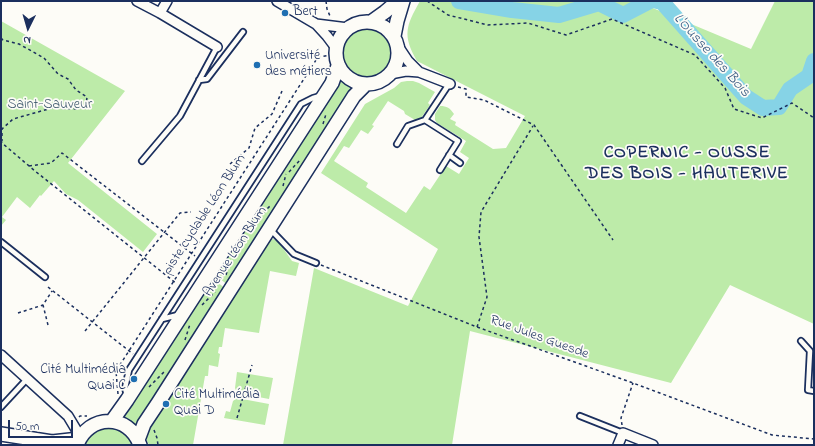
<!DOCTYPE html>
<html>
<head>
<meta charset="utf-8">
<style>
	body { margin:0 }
	#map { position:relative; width:815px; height:446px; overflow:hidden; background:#fdfcf7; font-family:"Indie Flower",sans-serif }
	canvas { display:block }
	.frame { position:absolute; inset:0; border:2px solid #1b2f5e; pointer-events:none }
	.north { position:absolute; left:8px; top:8px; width:40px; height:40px; -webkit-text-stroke:3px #fdfcf7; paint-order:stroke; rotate:185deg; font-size:11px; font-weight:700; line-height:16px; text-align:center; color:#1b2f5e }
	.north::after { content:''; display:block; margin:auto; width:14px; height:18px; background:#1b2f5e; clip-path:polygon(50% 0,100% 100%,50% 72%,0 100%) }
	.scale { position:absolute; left:8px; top:420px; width:65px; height:18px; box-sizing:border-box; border:2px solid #1b2f5e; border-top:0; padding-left:5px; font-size:12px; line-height:14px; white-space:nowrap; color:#1b2f5e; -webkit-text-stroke:3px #fdfcf7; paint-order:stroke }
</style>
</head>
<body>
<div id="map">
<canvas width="815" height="446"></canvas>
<div class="frame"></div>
<div class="north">N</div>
<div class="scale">50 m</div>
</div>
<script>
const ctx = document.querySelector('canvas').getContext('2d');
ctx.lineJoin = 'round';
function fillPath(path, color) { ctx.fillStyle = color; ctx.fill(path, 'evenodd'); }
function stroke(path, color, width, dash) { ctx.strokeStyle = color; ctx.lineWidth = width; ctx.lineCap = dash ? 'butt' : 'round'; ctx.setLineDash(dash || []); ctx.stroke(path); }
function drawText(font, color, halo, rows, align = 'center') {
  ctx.font = font + ' "Indie Flower",sans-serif'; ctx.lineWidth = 3.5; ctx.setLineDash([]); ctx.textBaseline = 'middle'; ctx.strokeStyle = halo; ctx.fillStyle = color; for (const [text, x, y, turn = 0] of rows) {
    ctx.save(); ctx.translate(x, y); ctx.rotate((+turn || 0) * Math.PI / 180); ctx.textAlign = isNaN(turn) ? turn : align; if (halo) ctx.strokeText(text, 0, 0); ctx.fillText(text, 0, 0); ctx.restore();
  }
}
fillPath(new Path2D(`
	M420,1H636L751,49L775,1H814V324L730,285L671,383L470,331L452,445H283L314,268L408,306L438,249L321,173L365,104L394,88L401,82L407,81H413L419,83L435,92L428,103L430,105L421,118L415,120L405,114L404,111L388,101L372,125L374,126L368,134L361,130L349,148L344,146L334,161L368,183L366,187L406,213L424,186L430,190L446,166L459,174L469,158L460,152L466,141L437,123L435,120V114L440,106C447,106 450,108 454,114L450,119L456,122L455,125L493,149L506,148L525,116L417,61C402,35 406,26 420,1Z
	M1,21L125,91L68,163L157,234L143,252L78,200L66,194L54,181L41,196L40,195L30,208L17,197L2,217L6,220L1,226Z
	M341 54a26 26 0 1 1 52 0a26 26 0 1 1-52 0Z
	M339,79L353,87L351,91L229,286L214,274Z
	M268,239H273L278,241L292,261L299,263L296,276L270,271L259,333L225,328L222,347H219L218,353L220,354L218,367L209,365L208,376H205L193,445H149L147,441V432Z
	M212,278L226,289L138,424C131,426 124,421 124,414Z
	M237,372L273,378L269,399L237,393L235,388Z
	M237,398L269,404L265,425L224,418L226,411L230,412L233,401Z
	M109,427C121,429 128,434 133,445H84C90,433 96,429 109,427Z`), '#bdeba9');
stroke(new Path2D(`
	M459,1L512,10L559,15L599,3L623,15L650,1
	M657,1L662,2L746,97L763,108L779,107L790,89L809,76L814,61`), '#86d3e6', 16);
const lane = new Path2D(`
	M199,80L207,79L243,32
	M425,120L458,141L440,170
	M397,144L408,126L425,120L449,84
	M449,155L460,163
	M142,161L180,116L217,47
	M270,229L294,254L316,263
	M1,242L45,277
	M162,319L178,315
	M801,341L810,351L808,390L814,391
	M127,396L125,388L129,370L301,104L313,98L320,96
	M1,407L27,379
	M580,416L623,433`);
const street = new Path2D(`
	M137,1L160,13L167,1
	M277,1L316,24L327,36L336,48
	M160,13L217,47
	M316,24L348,28
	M398,46L408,61L419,72L450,84
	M390,74L406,71L419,72
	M1,355L68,416L80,436
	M618,445L623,433L653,445`);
const secondary = new Path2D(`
	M336 53a31 31 0 1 1 62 0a31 31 0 1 1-62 0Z
	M371,22L385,12L398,1
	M394,36L397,21L403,1
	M112,421L127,400L332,83L338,66
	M1,434L52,442L79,439
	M138,440L144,424L158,403L354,96L366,84
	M77,445C88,414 129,413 140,445`);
stroke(lane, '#1b2f5e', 8);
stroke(street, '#1b2f5e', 12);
stroke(secondary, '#1b2f5e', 16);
stroke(new Path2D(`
	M326,1L327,9L330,16
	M427,1L448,15L488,25L528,23L566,35L612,19L695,55L725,88L734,109L762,118L792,103L814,118
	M1,38L3,40L19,44L44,58L58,74L68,79L76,90L87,97L86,106L77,109L52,108L13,119L2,129V141
	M458,87L466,89V97L484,100L534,125L613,240
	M323,124L326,114
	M1,140L2,143L35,171L177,284
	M230,164L249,148L255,128L272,114L282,91
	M29,166L51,163L62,153L195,256
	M289,172L300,160
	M283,186L286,174
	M259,217L270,206
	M321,265L477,327L633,383L772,435L814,439
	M226,275L230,262
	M48,287L133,354
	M202,305L215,292
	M18,313L43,305
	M48,325L43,305L52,291
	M477,327L487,297L479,237L481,212L533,126
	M85,331L180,213L191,212
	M185,340L190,324
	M149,387L166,370
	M118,394L116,371L318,57L331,55
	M79,417L80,416H87
	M237,418L252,365
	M622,425L621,418L633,383
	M154,430L157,438L158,445`), '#1b2f5e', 1.5, [3, 3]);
stroke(lane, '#fdfcf7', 4.5);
stroke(street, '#fdfcf7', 9);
stroke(secondary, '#fdfcf7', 13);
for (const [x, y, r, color] of [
	[285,13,4,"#1f6fb2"],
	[257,65,4,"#1f6fb2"],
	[134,379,4,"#1f6fb2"],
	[166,404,4,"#1f6fb2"]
]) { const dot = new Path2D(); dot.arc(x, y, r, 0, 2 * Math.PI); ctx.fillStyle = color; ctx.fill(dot); stroke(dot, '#fdfcf7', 1.5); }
drawText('14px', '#1b2f5e', '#fdfcf7', [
	["Bert",293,13],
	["Université",265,57],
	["des métiers",265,73],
	["Cité Multimédia",126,371,"right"],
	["Quai C",126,387,"right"],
	["Cité Multimédia",174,396],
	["Quai D",174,412]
], 'left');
drawText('14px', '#445e71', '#fdfcf7', [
	["Saint-Sauveur",50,106]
]);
drawText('14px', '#1b2f5e', '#fdfcf7', [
	["piste cyclable Léon Blum",205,215,-57],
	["Avenue Léon Blum",236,252,-57],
	["Rue Jules Guesde",539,338,20]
]);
drawText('italic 15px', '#365880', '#fdfcf7', [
	["L'Ousse des Bois",711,56,48]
]);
ctx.letterSpacing = '1px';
drawText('bold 18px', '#1b2f5e', '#fdfcf7', [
	["COPERNIC - OUSSE",687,154],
	["DES BOIS - HAUTERIVE",687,175]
]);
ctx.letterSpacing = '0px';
</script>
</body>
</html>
